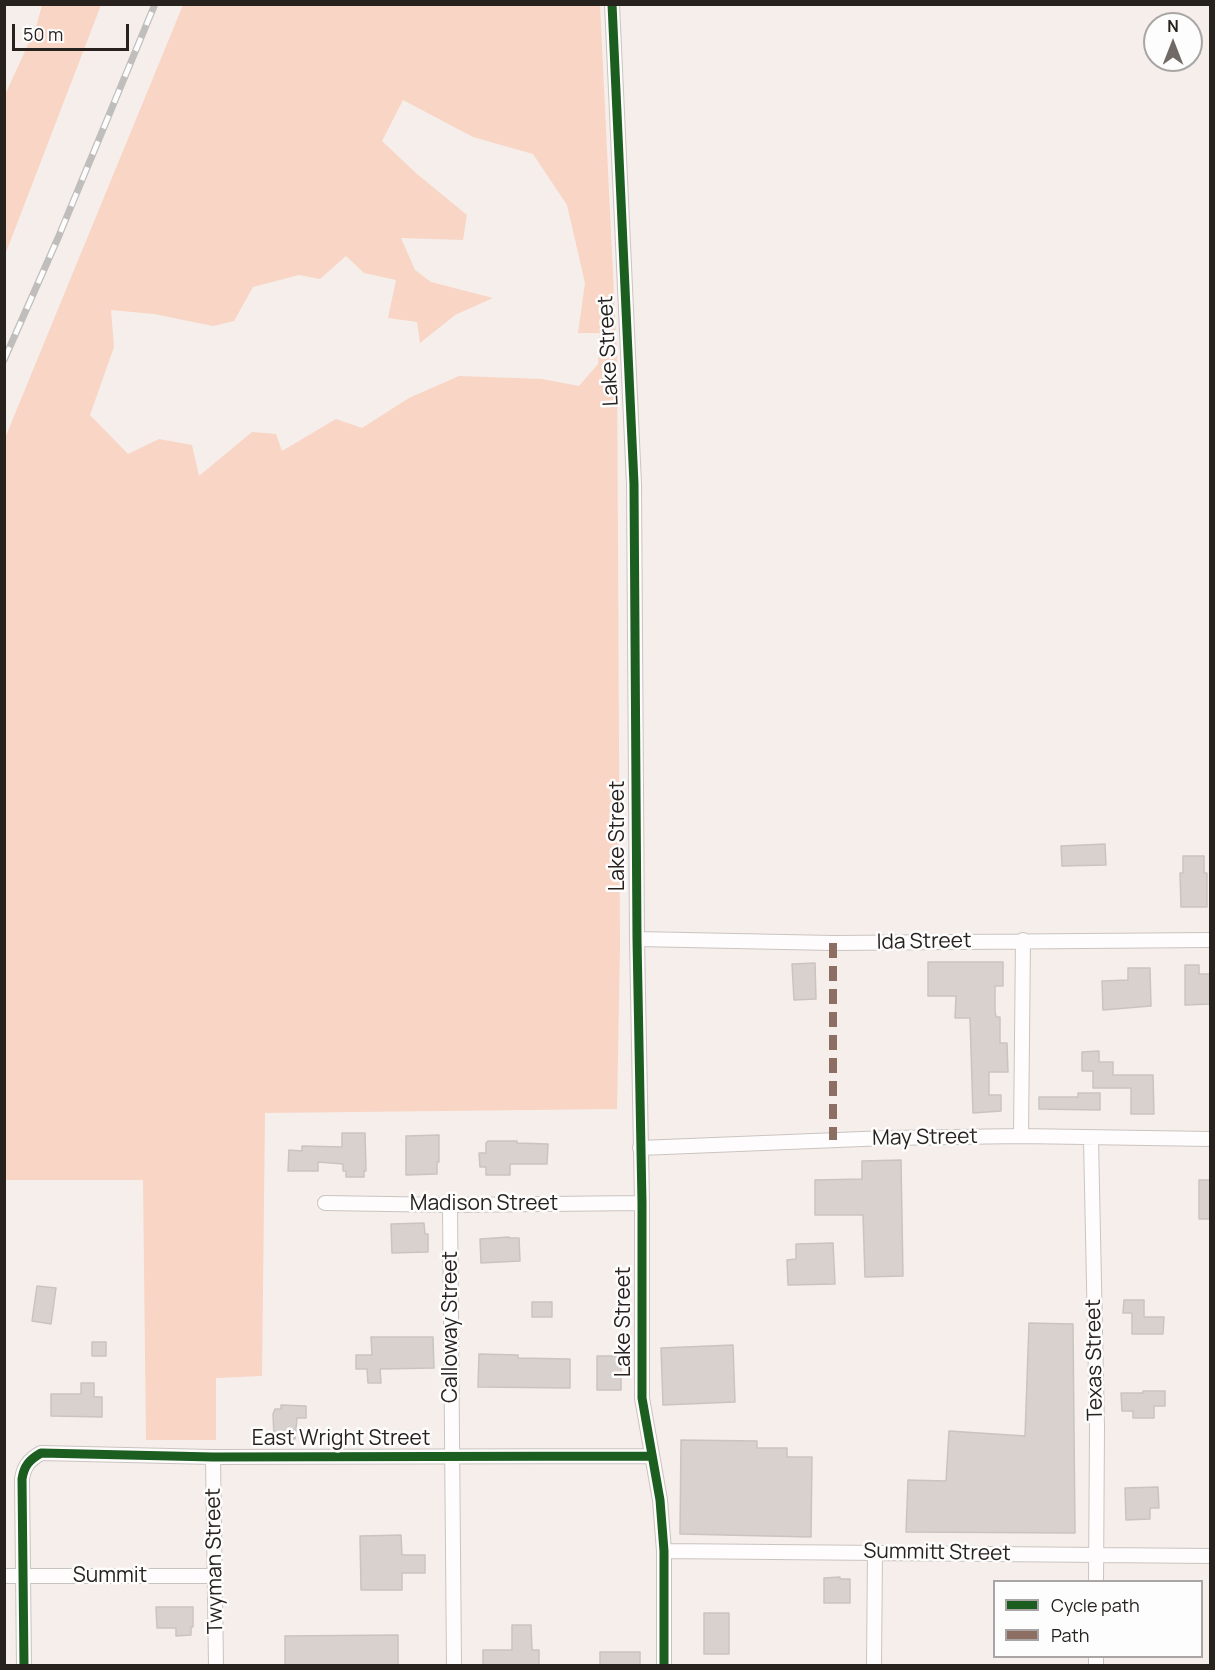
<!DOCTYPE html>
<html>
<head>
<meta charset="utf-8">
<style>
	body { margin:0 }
	#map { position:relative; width:1215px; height:1670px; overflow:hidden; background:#f6eeea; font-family:Manrope,sans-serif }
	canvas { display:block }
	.frame { position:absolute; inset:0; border:6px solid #28221f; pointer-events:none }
	.legend { position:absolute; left:993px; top:1580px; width:210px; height:78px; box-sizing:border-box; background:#fdfdfd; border:2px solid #a8a5a4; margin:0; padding:8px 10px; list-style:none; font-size:18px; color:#28221f }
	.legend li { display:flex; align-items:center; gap:12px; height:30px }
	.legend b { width:30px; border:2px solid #a8a5a4 }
	.north { position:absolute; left:1143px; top:12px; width:60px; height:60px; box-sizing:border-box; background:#fdfdfd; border:2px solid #a8a5a4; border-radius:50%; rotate:0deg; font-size:16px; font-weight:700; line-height:24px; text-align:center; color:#28221f }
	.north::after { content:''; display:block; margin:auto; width:21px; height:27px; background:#706966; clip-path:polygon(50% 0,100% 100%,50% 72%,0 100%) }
	.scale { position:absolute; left:12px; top:24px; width:117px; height:27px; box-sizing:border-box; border:3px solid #28221f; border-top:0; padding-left:8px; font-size:18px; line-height:21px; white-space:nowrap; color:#28221f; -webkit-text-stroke:4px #fdfdfd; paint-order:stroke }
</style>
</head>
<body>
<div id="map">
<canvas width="1215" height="1670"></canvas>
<div class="frame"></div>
<ul class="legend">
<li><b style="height:8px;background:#1b5e20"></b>Cycle path</li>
<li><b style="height:8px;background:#8d6e63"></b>Path</li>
</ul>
<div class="north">N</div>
<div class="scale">50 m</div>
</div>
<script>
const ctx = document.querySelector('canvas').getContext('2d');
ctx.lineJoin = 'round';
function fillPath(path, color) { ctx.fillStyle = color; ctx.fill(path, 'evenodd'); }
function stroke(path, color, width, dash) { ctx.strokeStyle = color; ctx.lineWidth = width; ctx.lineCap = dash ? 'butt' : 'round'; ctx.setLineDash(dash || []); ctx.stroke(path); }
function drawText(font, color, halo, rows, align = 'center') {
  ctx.font = font + ' Manrope,sans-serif'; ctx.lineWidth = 5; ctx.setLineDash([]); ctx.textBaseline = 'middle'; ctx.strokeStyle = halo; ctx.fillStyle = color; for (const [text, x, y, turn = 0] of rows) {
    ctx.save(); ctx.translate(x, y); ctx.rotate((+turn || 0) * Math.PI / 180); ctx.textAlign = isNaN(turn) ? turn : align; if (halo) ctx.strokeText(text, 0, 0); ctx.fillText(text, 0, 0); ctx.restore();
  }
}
fillPath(new Path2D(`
	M42,5H101L5,255V95L36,27Z
	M183,5H600L617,357L620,945L617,1109L265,1113L262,1376L216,1378V1440H146L143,1180H5V438ZM403,100L473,137L533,154L567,205L585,283L578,333H600L598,364L579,386L542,379L459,376L409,398L362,428L336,419L282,451L276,434L252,432L199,476L192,445L159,439L128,454L90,415L114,347L111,310L154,314L213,326L234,321L253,287L299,275L320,279L346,256L364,273L396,280L388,318L417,322L420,343L455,315L493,298L431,282L415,270L401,238L463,240L467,215L417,174L382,141Z`), '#f8d5c4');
const building = new Path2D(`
	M1105,844L1106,865L1062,866L1061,846Z
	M1183,856H1204V873H1207V907H1181L1180,873H1183Z
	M928,962H1003V986H995V1011L996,1017H1000V1043H1007L1008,1072H989V1095H1001V1111L973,1113L970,1018H955L956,996H928Z
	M815,963L816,999L794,1000L792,964Z
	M1185,965H1199V974H1210V1004L1185,1005Z
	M1128,968H1150L1151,1006L1103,1010L1102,981L1128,980Z
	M1099,1051V1062H1113V1075H1153L1154,1114H1131V1088H1093V1071H1082V1052Z
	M1078,1093H1100V1110L1039,1109V1097H1078Z
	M342,1133H365L366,1171H364V1177H346V1171H343V1164L318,1162V1171H288L289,1150L302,1151V1146L342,1147Z
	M439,1135V1162H437V1174L406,1175V1136Z
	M488,1141H517V1143L548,1144L547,1164H510V1175H486V1167H480L479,1153H486V1143Z
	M901,1160L903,1276L865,1277L863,1215H815V1180L862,1179V1161Z
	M1199,1180H1210V1219H1199Z
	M424,1223L425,1234H428V1252L392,1253L391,1224Z
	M509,1237V1238H519L520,1261L481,1263L480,1239Z
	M833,1243L835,1284L788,1285L787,1260L796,1259V1244Z
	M37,1286L56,1288L51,1324L32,1321Z
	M1124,1300H1144V1317H1164L1163,1334H1132V1313H1123Z
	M532,1302H552V1317H532Z
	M1029,1323L1073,1324L1075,1533L906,1532L908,1480L946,1481L949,1431L1025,1436Z
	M371,1337H433L434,1368L380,1369L381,1383H368L367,1369H356V1355H372Z
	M92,1342H106V1356H92Z
	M733,1345L735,1402L663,1405L661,1348Z
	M479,1354L518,1355V1358L570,1359V1388L478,1387Z
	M597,1356H621V1390H597Z
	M81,1383H94V1397H102V1417L51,1416V1394H81Z
	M1143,1391H1165V1406H1154V1418H1133V1411H1122L1121,1393H1143Z
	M281,1405L306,1406V1418H297L295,1439L274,1438L273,1414L275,1409H281Z
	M681,1440L757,1441V1448H787V1457H812L811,1537L680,1534Z
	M1158,1487L1159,1508H1150V1519L1126,1520L1125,1488Z
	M401,1535L402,1555H425V1573H402V1590H361L360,1536Z
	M840,1577V1579H850V1603H824V1578Z
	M156,1607H193V1627H191V1635L176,1636V1628H157Z
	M704,1613H729V1654H704Z
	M512,1625H531L532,1650H539V1665H483V1650H512Z
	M398,1635V1665H285V1636Z
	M600,1652H640V1665H600Z`);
fillPath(building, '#d8d1ce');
stroke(building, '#cac4c0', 1.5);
const minor = new Path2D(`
	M612,4L634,484L637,939L642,1203V1398L660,1500L664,1551V1666
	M637,939L833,943L1210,940
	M1021,1136L1023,940
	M1091,1139L1097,1428L1096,1582
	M640,1148L887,1138L1021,1136L1210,1139
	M325,1203L450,1205L642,1203
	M450,1205L454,1666
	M213,1457L216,1666
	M664,1551L1210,1556
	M4,1576H215
	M1096,1656V1666
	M24,1666L22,1479C24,1466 29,1460 41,1453L213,1457L651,1456
	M874,1666L875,1552`);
stroke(minor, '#cac4c0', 16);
stroke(minor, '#fefcfc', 14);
const rail = new Path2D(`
	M4,360L58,238L155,4`);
stroke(rail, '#c0bebd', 7);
stroke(rail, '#fdfdfd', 4.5, [14]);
stroke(new Path2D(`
	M833,943V1140`), '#8d6e63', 8, [15, 8]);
stroke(new Path2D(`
	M612,4L634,484L637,939L642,1203V1398L660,1500L664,1551V1666
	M24,1666L22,1479C24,1466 29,1460 41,1453L213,1457L651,1456`), '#1b5e20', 9);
drawText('21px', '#28221f', '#fdfdfd', [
	["Lake Street",609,351,-93],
	["Lake Street",618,836,-90],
	["Ida Street",924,942,-1],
	["May Street",925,1138,-1],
	["Madison Street",484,1204],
	["Lake Street",624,1322,-90],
	["Calloway Street",451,1327,-90],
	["Texas Street",1095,1360,-91],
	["East Wright Street",341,1439],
	["Summitt Street",937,1553,1],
	["Twyman Street",215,1561,-91],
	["Summit",110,1576]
]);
</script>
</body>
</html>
